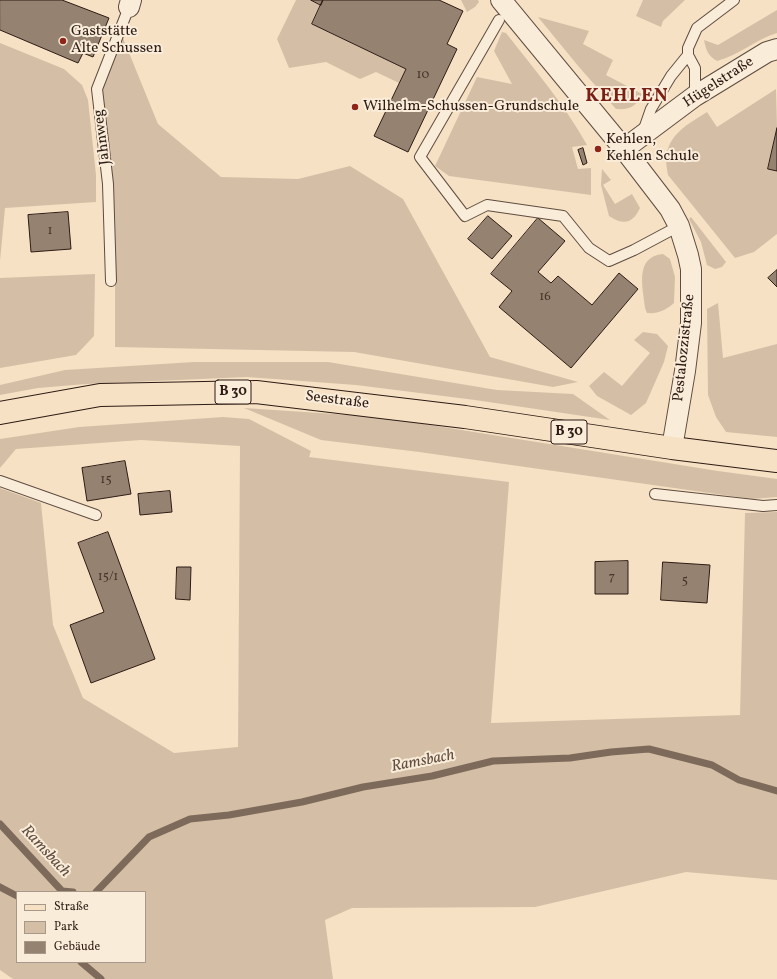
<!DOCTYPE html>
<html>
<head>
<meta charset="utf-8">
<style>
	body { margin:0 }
	#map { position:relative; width:777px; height:979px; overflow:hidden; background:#f6e1c4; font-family:Vollkorn,serif }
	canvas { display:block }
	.legend { position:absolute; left:16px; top:891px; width:130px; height:72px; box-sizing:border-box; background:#f9ecd9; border:1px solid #a7988a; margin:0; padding:5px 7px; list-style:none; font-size:12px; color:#2d1b14 }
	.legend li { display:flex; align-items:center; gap:8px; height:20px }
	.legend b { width:20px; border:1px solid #a7988a }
</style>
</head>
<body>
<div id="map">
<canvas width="777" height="979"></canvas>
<ul class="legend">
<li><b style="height:5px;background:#f6e1c4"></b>Straße</li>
<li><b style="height:11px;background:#d4bfa6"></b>Park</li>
<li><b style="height:11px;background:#968270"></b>Gebäude</li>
</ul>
</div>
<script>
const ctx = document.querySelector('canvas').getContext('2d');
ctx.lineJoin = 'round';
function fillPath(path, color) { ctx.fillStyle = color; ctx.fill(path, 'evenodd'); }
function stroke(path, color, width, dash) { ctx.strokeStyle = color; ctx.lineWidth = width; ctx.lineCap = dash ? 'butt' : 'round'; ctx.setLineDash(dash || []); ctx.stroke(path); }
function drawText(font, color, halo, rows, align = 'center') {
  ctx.font = font + ' Vollkorn,serif'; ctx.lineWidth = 4; ctx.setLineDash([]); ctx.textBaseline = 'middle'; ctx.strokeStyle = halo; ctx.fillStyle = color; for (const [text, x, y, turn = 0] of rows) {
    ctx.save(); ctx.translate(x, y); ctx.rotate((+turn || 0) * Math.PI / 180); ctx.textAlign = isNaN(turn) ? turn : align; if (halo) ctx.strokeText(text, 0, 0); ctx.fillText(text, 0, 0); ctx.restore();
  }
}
fillPath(new Path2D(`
	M296,0H311L321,5L312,24L406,69L399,83L376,72L360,79L326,62L289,68L277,39Z
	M461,0H478L479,2L475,7L467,12Z
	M643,0H685L663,21L661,27L636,16Z
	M777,10V33C756,39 738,56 717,61C708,56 706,50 704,40L718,45Z
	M538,17L589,31L583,44L613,60L606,75L644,95C634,106 632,110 616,109L579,67Z
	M502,32L506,33C534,69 565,105 587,145L572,147L578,169L591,168V195L449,176L435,166L477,77L512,84L494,51Z
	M123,38L158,124L221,177L298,179L350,166L403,199L490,357L578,382L553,387L354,352L115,347V221L102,88Z
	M0,43L64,69L82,85L88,100L96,175V202L5,208L0,261Z
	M776,89L777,128L769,169L777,171V234L754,252L735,258L668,175C667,170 666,164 666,159C668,134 688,124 707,112L717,127Z
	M602,169L611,180L603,185L615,204L632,194L640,208C633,223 624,226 609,216L601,185Z
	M691,217L726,262L722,267L715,269L707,265L701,242L689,219Z
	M663,254L670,259L675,277L674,303C666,310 658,314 647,313L645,308C643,287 634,257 663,254Z
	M95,274L94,336L76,355L0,368V278Z
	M718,303L723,358L777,344V437L726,432L716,417L708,395L707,309Z
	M643,332L657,334L668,346L664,362L646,403L631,415L597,396L589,386L604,372L622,386L650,353L634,340Z
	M194,362H328L497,390L573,394L610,420L475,400L356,385L247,377L86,384L38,388L0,395V385L65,370Z
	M244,408L380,417L718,471L777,479V497L752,499L419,452L321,440Z
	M223,417L249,419L311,451L309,457L509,482L491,723L740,715L745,513L777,512V880L686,872L535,907L352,908L325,920L333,979H13L0,970V488L41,503L53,625L83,698L174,753L238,747L240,446L141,440L16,449L0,468V439L79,427ZM17,892H145V962H17Z`), '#d4bfa6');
stroke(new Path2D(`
	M0,824L62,891L73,892
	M0,887L17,896
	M96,892L149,837L190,819L229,815L302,802L363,787L432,776L493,761L570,758L611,752L649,749L712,765L739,780L777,791
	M81,962L101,979`), '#7d6a5a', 7);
const building = new Path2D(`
	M0,0H62L109,18L93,57L83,53L78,63L0,30Z
	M311,0H323L321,5Z
	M323,0H439L463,11L447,44L457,49L408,152L374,136L406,69L312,24Z
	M777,128V171L768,169Z
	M583,148L587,163L583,165L578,150Z
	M68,212L71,249L31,252L28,215Z
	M488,216L512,236L492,259L468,239Z
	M538,218L565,241L538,272L551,283L558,276L592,305L619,273L638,289L571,368L499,307L512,291L491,274Z
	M777,270V287L768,278Z
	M125,461L131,494L87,501L82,468Z
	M170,491L172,512L140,515L138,494Z
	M108,532L155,659L91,683L70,625L104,612L78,543Z
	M628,561V594H595V562Z
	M663,562L710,565L707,603L661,600Z
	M177,567H191L190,600L176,599Z`);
fillPath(building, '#968270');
stroke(building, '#2d1b14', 1);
const lane = new Path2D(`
	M499,20L420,157L465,216L487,205L563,216L589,248L609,261L634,250L679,226
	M695,96V68L688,55V48L697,28L734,0
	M643,132L651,109L671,76L688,55
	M111,281L108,184L97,89L129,7
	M0,481L96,515
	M655,494L763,506L777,505`);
const street = new Path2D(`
	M501,0L624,149L670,209L679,226L688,255L691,269V323L685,371L672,448
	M129,7L131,0
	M624,149L695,96L767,52L777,49`);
const primary = new Path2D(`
	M0,413L100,395L256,392L465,417L672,448L777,461`);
stroke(lane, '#5f4c40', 12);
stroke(street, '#5f4c40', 22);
stroke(primary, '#2d1b14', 24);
stroke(lane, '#f9ecd9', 10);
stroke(street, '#f9ecd9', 20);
stroke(primary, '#f6e1c4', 22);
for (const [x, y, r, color] of [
	[63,41,4,"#8f2418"],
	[355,107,4,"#8f2418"],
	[598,149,4,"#8f2418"]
]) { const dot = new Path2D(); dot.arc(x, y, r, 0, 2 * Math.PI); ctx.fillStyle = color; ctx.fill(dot); stroke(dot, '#f9ecd9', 1.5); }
drawText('13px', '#47352b', null, [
	["10",423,76],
	["1",50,232],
	["16",545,298],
	["15",106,481],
	["15/1",108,578],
	["7",612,578],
	["5",685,582]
]);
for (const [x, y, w] of [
	[233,392,36],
	[569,432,36]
]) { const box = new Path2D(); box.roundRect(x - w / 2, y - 12, w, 24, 3); ctx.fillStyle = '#f9ecd9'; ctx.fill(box); stroke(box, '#2d1b14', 1); }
drawText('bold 14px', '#2d1b14', null, [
	["B 30",233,392],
	["B 30",569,432]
]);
drawText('15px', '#2d1b14', '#f9ecd9', [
	["Gaststätte",71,32],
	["Alte Schussen",71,49],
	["Wilhelm-Schussen-Grundschule",363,107],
	["Kehlen,",606,140],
	["Kehlen Schule",606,157]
], 'left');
drawText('15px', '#2d1b14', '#f9ecd9', [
	["Hügelstraße",719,83,-33],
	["Jahnweg",103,137,-97],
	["Pestalozzistraße",685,348,-84],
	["Seestraße",337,401,7]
]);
drawText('italic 16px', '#624f42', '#f9ecd9', [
	["Ramsbach",423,762,-11],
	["Ramsbach",45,852,47]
]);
ctx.letterSpacing = '1px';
drawText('bold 19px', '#7a1f14', '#f9ecd9', [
	["KEHLEN",627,98]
]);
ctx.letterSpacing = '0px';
</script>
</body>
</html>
